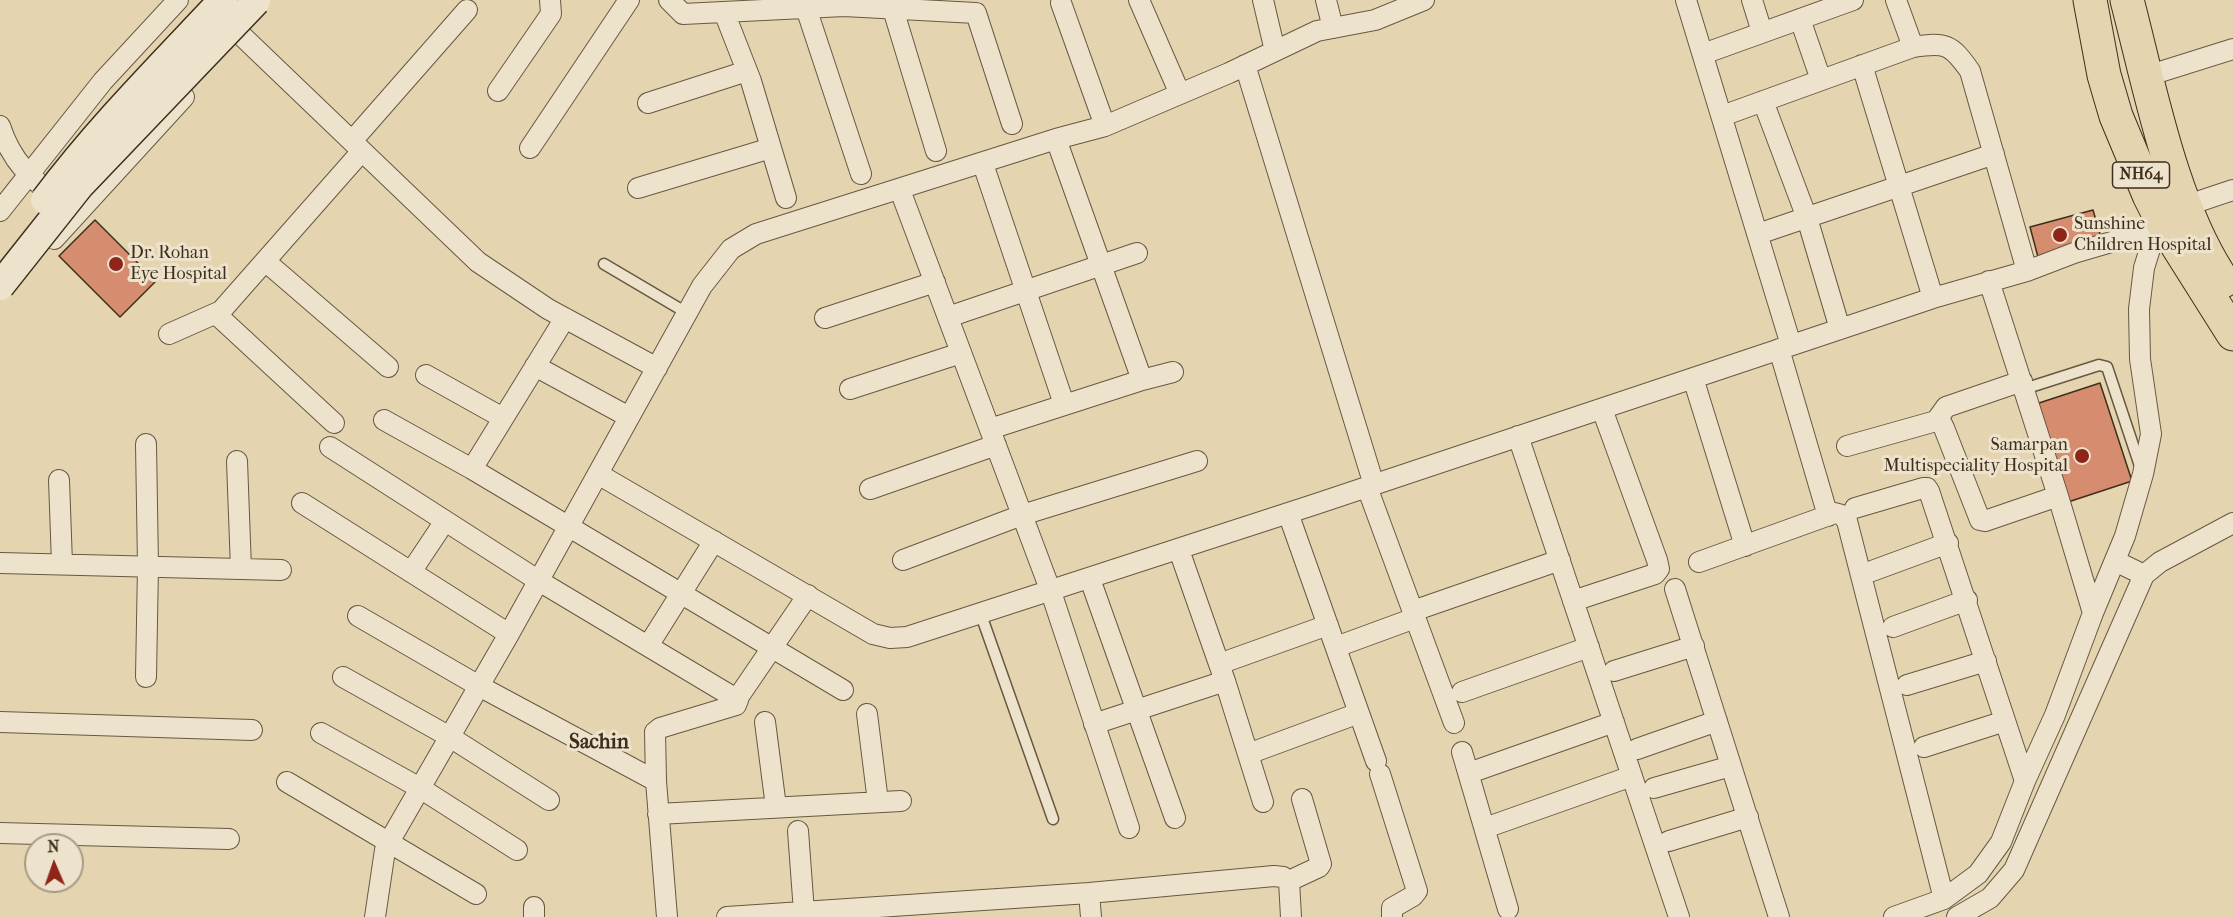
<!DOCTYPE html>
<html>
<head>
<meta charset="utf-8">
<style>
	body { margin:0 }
	#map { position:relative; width:2233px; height:917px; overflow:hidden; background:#e4d4b0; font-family:"IM FELL French Canon",serif }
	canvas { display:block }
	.north { position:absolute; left:24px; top:833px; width:60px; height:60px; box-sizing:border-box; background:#ede3cc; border:2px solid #a79b86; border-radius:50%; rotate:358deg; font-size:16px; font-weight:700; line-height:24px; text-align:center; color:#3e2e1d }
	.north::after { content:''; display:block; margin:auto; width:21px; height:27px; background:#8f2418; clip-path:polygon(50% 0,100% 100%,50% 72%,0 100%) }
</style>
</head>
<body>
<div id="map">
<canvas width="2233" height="917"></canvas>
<div class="north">N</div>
</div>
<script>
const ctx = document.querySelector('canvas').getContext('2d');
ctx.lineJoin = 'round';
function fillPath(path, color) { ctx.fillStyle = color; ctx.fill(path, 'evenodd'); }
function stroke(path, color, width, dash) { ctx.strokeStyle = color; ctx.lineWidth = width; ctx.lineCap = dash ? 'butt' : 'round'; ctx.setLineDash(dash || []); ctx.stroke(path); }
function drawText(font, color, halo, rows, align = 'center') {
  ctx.font = font + ' "IM FELL French Canon",serif'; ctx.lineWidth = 6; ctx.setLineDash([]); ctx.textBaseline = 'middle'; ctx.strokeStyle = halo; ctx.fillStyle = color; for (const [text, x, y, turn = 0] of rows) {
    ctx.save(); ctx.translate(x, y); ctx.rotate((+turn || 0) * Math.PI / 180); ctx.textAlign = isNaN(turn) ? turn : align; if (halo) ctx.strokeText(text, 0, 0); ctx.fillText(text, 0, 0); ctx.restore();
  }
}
const building = new Path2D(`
	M2093,210L2102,241L2038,257L2030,227Z
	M95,220L156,281L120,317L59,256Z
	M2100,383L2132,481L2065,503L2033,405Z`);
fillPath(building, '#d68d6f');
stroke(building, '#3e2e1d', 1.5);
const service = new Path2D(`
	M604,264L687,313
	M2024,389L2099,365L2107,367L2141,469
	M980,612L1053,819`);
const minor = new Path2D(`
	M669,0L683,14L844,6L976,13L1012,124
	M1139,0L1180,94
	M1263,0L1275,51
	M1326,0L1333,28
	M1686,0L1791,345
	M1752,0L1762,32
	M1896,0L1913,47
	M1061,3L1105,126
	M806,8L861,174
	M893,9L936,151
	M724,12L751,81L786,198
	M1800,19L1821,80
	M241,35L478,262L548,309L657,368
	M1703,54L1853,0
	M1245,65L1374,485
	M1862,65L1933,298
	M2147,76L2233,49
	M498,91L551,14L550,0
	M1763,101L1807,218L1840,329
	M648,103L747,71
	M1722,116L1913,47C1946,42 1951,44 1970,71L2027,271
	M0,126C12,163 31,178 60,201
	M1056,139L1142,380
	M352,141L467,10
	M530,148L629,0
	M983,164L1064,404
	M638,188L771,148
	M900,190L1051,592L1129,828
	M0,211L103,81L178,0
	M1758,234L1994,154
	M54,239L184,97
	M265,261L388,367
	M1989,281L2058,496L2093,613
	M216,314L334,423
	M948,317L1137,253
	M825,318L935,282
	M169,334L221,311L362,151
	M1779,349L1828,516
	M535,366L629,417
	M426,375L503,418
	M1693,378L1745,546
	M850,389L961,353
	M384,420L472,469L843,690
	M1936,421L1946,407L2022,381
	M990,429L1142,380L1173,372
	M1518,436L1679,917
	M146,444L148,566L146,677
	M1847,446L1936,421L1941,422L1944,428L1980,520L1985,521L2058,496
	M330,447L539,581L738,700L736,705L660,728L655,732L656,781L667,917
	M237,461L241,569
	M472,469L565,318
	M598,474L873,634L890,638L907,637L1316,504L1933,298L2027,271L2074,253L2156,229
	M59,480L62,564
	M1367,487L1454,723
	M870,489L996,445
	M302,503L509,634
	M1855,508L1923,488H1927L1929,491L2025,781
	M1288,513L1376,761
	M1179,550L1225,681L1263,802
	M903,560L1022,515L1197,461
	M2115,561L2144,575L2160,562L2233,523
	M1699,562L1835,513L1842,515L1847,521L1944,899
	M0,563L281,570
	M1872,571L1948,543
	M411,572L445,521
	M1090,579L1175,818
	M1675,589L1779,917
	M1573,601L1655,574L1659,569L1657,560L1602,409
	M1413,611L1560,560
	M358,616L479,686L656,781
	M1893,627L1967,600
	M648,646L714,541
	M1336,647L1415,618
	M1219,664L1328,625
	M1614,671L1694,646
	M343,677L450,737L549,800
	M1907,685L1986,661
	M1462,692L1589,647
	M737,699L808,595
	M867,714L878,802
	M0,722L252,730
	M765,722L776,807
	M1094,724L1225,681
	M321,733L420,788L517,850
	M1924,747L2005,721
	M1637,749L1717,721
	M1462,752L1508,909
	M1248,754L1359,713
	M1469,773L1614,722
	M1380,774L1417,891L1413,896L1392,908V917
	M287,782L476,894
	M1654,788L1731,766
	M658,814L901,801
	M1485,828L1632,776
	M798,831L804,912
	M0,833L229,839
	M1669,841L1748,817
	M1289,881L1319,867L1321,864L1302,799
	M1089,893L1091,917
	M534,907V917
	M375,917L385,850L389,842L509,634L702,286L731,249L756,234L1056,139L1105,126L1229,73L1317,31L1375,20L1424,0
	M727,917L1089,893L1274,876L1283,877L1289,881L1291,917
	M1894,917L1944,899L1978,874L2001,842L2025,781L2055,715L2093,613L2125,536L2143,474L2151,434L2140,359L2139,309L2144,268L2156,229L2185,206L2233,190
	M1957,917L1990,898L2014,870L2144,575`);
const trunk = new Path2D(`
	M2090,0L2104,75L2116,116L2149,195L2163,223L2233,334
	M2127,0C2150,88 2172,206 2223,281`);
stroke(service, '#685842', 13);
stroke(minor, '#685842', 22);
stroke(trunk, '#3e2e1d', 35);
stroke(service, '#ede3cc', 10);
stroke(minor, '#ede3cc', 20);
stroke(trunk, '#e4d4b0', 33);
const secondaryBridge = new Path2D(`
	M45,200C99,128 162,65 223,0
	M0,286L80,185L256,1`);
stroke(secondaryBridge, '#3e2e1d', 31, []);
stroke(secondaryBridge, '#ede3cc', 28);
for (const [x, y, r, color] of [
	[2060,235,8,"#8f2418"],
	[116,264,8,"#8f2418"],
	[2082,456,8,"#8f2418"]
]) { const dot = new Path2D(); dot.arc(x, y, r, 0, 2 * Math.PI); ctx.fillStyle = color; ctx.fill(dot); stroke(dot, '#ede3cc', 2); }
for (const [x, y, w] of [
	[2141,175,57]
]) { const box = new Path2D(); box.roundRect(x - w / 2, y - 13, w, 26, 4.5); ctx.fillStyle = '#ede3cc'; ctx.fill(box); stroke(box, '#3e2e1d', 1.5); }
drawText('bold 16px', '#3e2e1d', null, [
	["NH64",2141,175]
]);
drawText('18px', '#3e2e1d', '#ede3cc', [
	["Sunshine",2074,225],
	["Children Hospital",2074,246],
	["Dr. Rohan",130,254],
	["Eye Hospital",130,275],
	["Samarpan",2068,446,"right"],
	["Multispeciality Hospital",2068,467,"right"]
], 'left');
drawText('bold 21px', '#3e2e1d', '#ede3cc', [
	["Sachin",599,743]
]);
</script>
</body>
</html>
